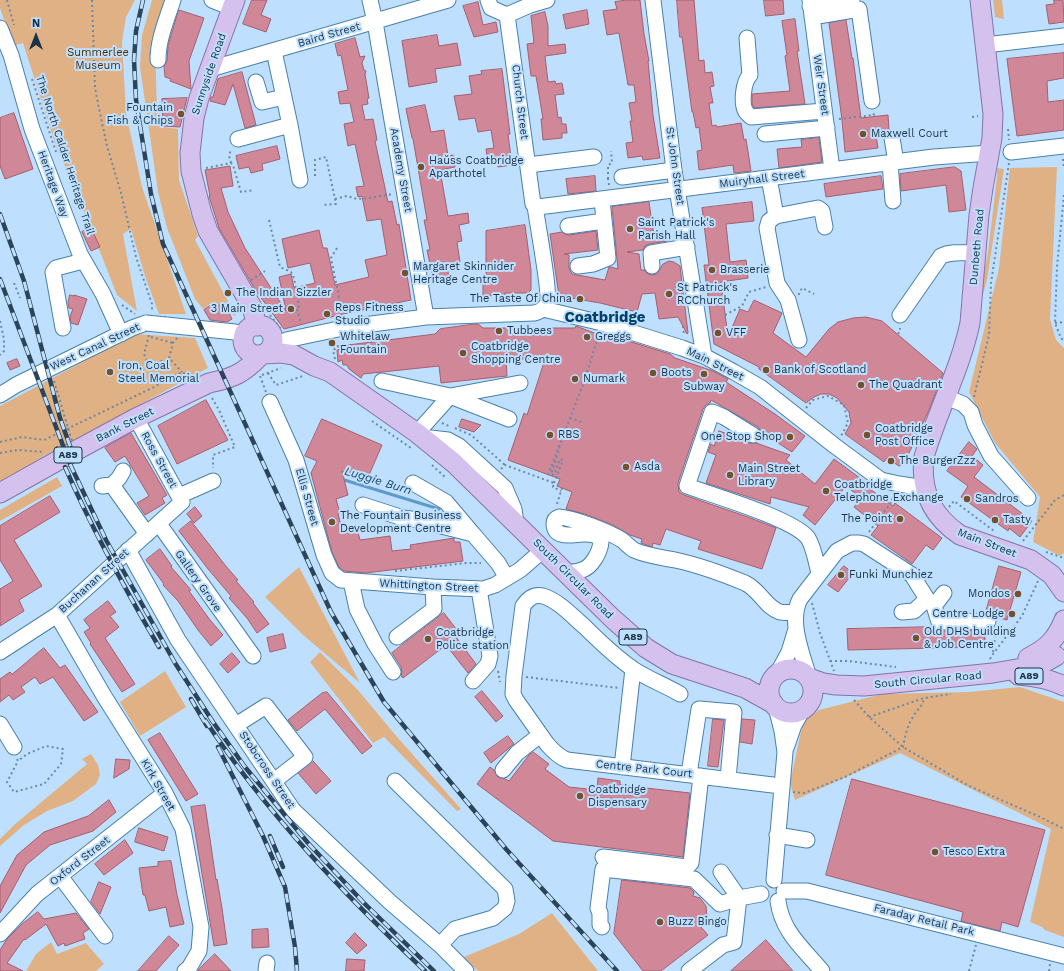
<!DOCTYPE html>
<html>
<head>
<meta charset="utf-8">
<style>
	body { margin:0 }
	#map { position:relative; width:1064px; height:971px; overflow:hidden; background:#bee0fe; font-family:"Work Sans",sans-serif }
	canvas { display:block }
	.north { position:absolute; left:16px; top:16px; width:40px; height:40px; -webkit-text-stroke:3px #bee0fe; paint-order:stroke; rotate:0deg; font-size:11px; font-weight:700; line-height:16px; text-align:center; color:#1b3246 }
	.north::after { content:''; display:block; margin:auto; width:14px; height:18px; background:#1b3246; clip-path:polygon(50% 0,100% 100%,50% 72%,0 100%) }
</style>
</head>
<body>
<div id="map">
<canvas width="1064" height="971"></canvas>
<div class="north">N</div>
</div>
<script>
const ctx = document.querySelector('canvas').getContext('2d');
ctx.lineJoin = 'round';
function fillPath(path, color) { ctx.fillStyle = color; ctx.fill(path, 'evenodd'); }
function stroke(path, color, width, dash) { ctx.strokeStyle = color; ctx.lineWidth = width; ctx.lineCap = dash ? 'butt' : 'round'; ctx.setLineDash(dash || []); ctx.stroke(path); }
function drawText(font, color, halo, rows, align = 'center') {
  ctx.font = font + ' "Work Sans",sans-serif'; ctx.lineWidth = 4; ctx.setLineDash([]); ctx.textBaseline = 'middle'; ctx.strokeStyle = halo; ctx.fillStyle = color; for (const [text, x, y, turn = 0] of rows) {
    ctx.save(); ctx.translate(x, y); ctx.rotate((+turn || 0) * Math.PI / 180); ctx.textAlign = isNaN(turn) ? turn : align; if (halo) ctx.strokeText(text, 0, 0); ctx.fillText(text, 0, 0); ctx.restore();
  }
}
fillPath(new Path2D(`
	M0,0H135L126,17L122,42L126,113L142,187L186,314H159L145,276L131,229L123,234L137,311L117,295L71,178L58,152L23,43L13,46L0,8Z
	M152,0H165L155,46L157,111L163,127L178,129L179,180L198,236L195,240L236,316L225,311L221,304H210L203,309L195,299L167,228L158,192L140,67L142,35Z
	M993,0H1002L1004,19L995,17Z
	M1057,167L1050,319L1056,340L1064,348V553L1060,556L1033,542L1040,497L995,443L969,392L999,268L1010,168Z
	M997,168L1004,169L987,280L973,331L988,252L997,177Z
	M135,334L195,338L208,368L42,457L0,485V406Z
	M57,477L62,486L0,521V510Z
	M299,567L360,683L303,635L265,597Z
	M320,652L357,689L398,738L461,809L457,811L384,737L373,743L310,662Z
	M165,671L186,707L140,736L120,702Z
	M1020,687L1064,702V937L1045,930L1042,927L1030,922L1051,829L900,753L795,800L790,783L803,722L819,710L882,694L969,692Z
	M91,754L98,765L100,775L96,784L73,801L47,811L24,825L0,846V839L14,825L87,764L82,759Z
	M552,913L598,971H478L464,957L519,934Z
	M51,942L57,954L86,943L104,964L96,971H26L36,954Z`), '#e0b185');
stroke(new Path2D(`
	M341,479L439,509`), '#5f9acb', 3);
const building = new Path2D(`
	M252,0H267L261,15L271,19L266,32L243,24Z
	M627,0H640L644,34L649,61H648L653,115L660,158L643,160L642,156L628,158L626,143L633,142L630,121H632L629,103L636,102L634,85H628L619,33L607,35L603,11L617,9L615,2Z
	M677,0H694L699,61L704,60L705,73L712,72L714,86L710,87L713,103H709L712,126L716,125L717,127L741,123L744,140L746,139L751,171L734,173L733,165L699,170L697,151L702,150L699,127L696,128L693,112H692L682,37H680Z
	M764,0H783L784,14L766,16Z
	M1054,0H1063L1064,22L1049,24L1046,5L1054,4Z
	M478,2L483,25L496,22L498,32L474,37L463,6Z
	M179,10L204,18L189,61L191,89L170,81L171,79L165,77L164,66L167,61L168,46Z
	M587,10L589,24L566,29L563,15Z
	M545,12L548,26V46L565,44L566,53L545,56L548,82L555,81L556,84L562,83L564,94L555,95L558,118L561,117L562,124H566L567,133H562V138L543,140L541,119H543L536,76H531L527,44L534,43L531,16Z
	M795,19L799,51H797L805,104L754,108L752,103V94L790,91L785,56L787,55L782,21Z
	M846,20L852,58H853L861,118L888,115L889,130L884,134L876,135L878,148L845,152L842,120L829,23Z
	M437,35L439,46L457,43L461,65L435,69L437,82L409,87L402,41Z
	M355,38L360,57L365,56L362,63L364,70L366,71L365,74L369,98L367,99L368,104L362,105L365,120L373,119L377,140L375,141L388,202L392,201L397,225L399,224L411,300L343,314L284,329L256,291L219,228L209,196H210L205,170L230,166L233,186L221,188L228,212L245,248L286,311L279,277L291,274L294,288L315,283L310,263L288,268L282,239L319,230L323,248H327L335,285L369,277L365,260L387,255L381,219L367,221L362,196L358,197L356,187L364,186L355,144L348,146L344,124L354,122L350,103L340,104L338,92L348,90L341,55L338,56L335,44Z
	M1064,53V78L1047,81L1048,102L1064,100V130L1017,136L1007,59Z
	M502,69L510,134H508L512,165L498,167L497,163L488,165L486,149L494,148L491,130L478,132L475,118L459,120L454,96L472,94L469,76L482,74L481,71Z
	M242,72L256,125L245,128L233,84L225,105L210,101L211,97H213L218,79Z
	M187,98L180,127L163,126L162,99Z
	M425,105L431,132L444,130L448,156L453,155L455,167L440,170L448,216L468,213L469,223L459,225L462,241L457,242L460,262L446,264L449,276L433,279L427,250H430L424,220H427L413,139L412,138L406,109Z
	M14,113L33,169L5,179L0,166V118Z
	M819,138L822,162L779,168L777,149L802,147L801,140Z
	M277,146L280,159L262,164L263,170L251,173L249,167L239,169L236,156Z
	M955,167L961,171L966,210L949,212L946,185L901,191L900,174Z
	M595,176L596,191L568,194L566,179Z
	M881,176L883,189L826,197L824,184Z
	M649,202L654,236L666,234L667,241L649,244L645,246L643,250L627,252L639,254L641,270H644L648,274L652,275L657,274L663,264L669,261L674,262L680,266L688,333L687,334L678,317L659,319L655,293L642,294L637,312L600,303L559,296L550,234L562,232L565,234L569,235L596,231L598,250L564,254L569,255V268L572,274L605,280L609,267H611L618,269L612,207Z
	M752,202L754,221L726,224L730,262L746,260L748,278L721,282L728,337L740,309L748,312L754,300L782,313L773,333L806,357L829,329L838,322L853,318L866,317L882,321L943,373L929,410L904,464L899,466L887,458L884,462L845,434L851,423L849,412L837,398L829,394H821L814,397L806,403L759,369V367L714,344L704,265H709L702,208Z
	M525,225L531,270V290L528,293H505V295L483,296V281H486V231Z
	M91,228L100,247L91,251L82,232Z
	M70,295L74,296V295L87,299L78,325L71,323L70,316L73,309L69,308L68,303Z
	M211,305H225L232,319L227,322L210,320L204,310Z
	M475,324H478L483,328H575L576,326L602,336L606,334L670,354L675,358L713,371L728,379L726,382L775,414L805,436L792,452L761,432L758,427L711,400L710,403L706,405L703,409L678,483L679,492L684,495L748,517L776,528L762,569L698,549L701,541L666,529L660,545L653,543L652,547L641,543L642,539L630,535L613,525L585,514L566,509L572,492L557,486L560,479L508,460L524,413L527,415L545,359H506L507,376L441,383L439,366L363,374L361,378L349,369L347,365H343L342,360L338,362L337,350L340,349V346L435,334L440,329Z
	M17,359L20,366L10,370L7,363Z
	M206,400L228,440L177,464L158,426Z
	M322,419L382,445L366,482L342,471L348,495L336,499L340,513L338,514L342,529L356,525L360,540L390,536L392,551L411,549L410,545L454,538V542H460L463,561L366,573L344,571L339,567L332,552L311,473L317,461L305,456Z
	M462,419L481,425L474,432L459,427Z
	M719,431L742,439L749,443H756L790,455L786,460L815,484L834,459L868,484L866,486L893,506L895,503L942,538L933,550L926,545L912,564L871,535L878,526L854,507L861,498L846,486L815,525L803,515L809,507L771,497L770,504L706,483L716,455L708,452L711,444L714,446Z
	M131,433L167,495L162,498L165,503L145,515L137,503L149,496L125,456L115,462L105,448Z
	M969,442L977,449L972,456L983,465L974,477L1032,521L1020,537L1009,528L1008,531L961,497L968,486L947,471Z
	M50,496L60,512L14,540L42,586L19,600L24,611L0,626V589L13,581L0,560V526Z
	M195,507L202,516L194,523L187,514Z
	M191,521L225,565L238,580L236,581L254,602L253,603L269,624L257,633L247,618L229,598L231,596L208,569L179,531Z
	M160,549L172,566L171,567L191,590L189,591L210,620L223,635L211,646L198,630L178,601L163,585L164,584L146,560Z
	M844,566L853,573L838,592L828,585Z
	M999,566L1021,572L1007,620L996,617L992,613L986,612Z
	M108,601L116,612L110,616L119,627L105,638L135,684L122,692L90,644L91,643L84,632L90,628L84,620Z
	M444,613L460,634L456,637L476,664L468,673L446,645L403,678L401,676L402,672L401,667L392,653Z
	M932,627L934,630L939,631L985,630V647L848,650L847,629Z
	M283,634L286,648L270,652L267,638Z
	M44,648L60,668L65,665L98,712L84,721L53,677L40,684L35,677L21,687L25,692L13,700L9,695L0,702V679L10,672L12,674Z
	M232,653L240,662L228,673L220,664Z
	M482,691L503,716L496,722L475,697Z
	M327,692L372,746L362,754L325,709L297,731L288,720L322,693Z
	M713,719L724,720L718,767L708,766Z
	M742,719L755,720L752,744L740,742Z
	M160,733L198,794L186,801L148,740Z
	M508,736L514,744L491,763L484,753Z
	M533,752L549,764L545,769L569,787L597,790L598,778L620,781V785L690,793L683,857L553,841L477,784L490,767L494,770L498,777L505,779L509,781L529,755Z
	M116,759L130,760L129,769L114,778Z
	M313,761L331,781L316,794L298,773Z
	M852,779L1045,830L1018,927L1002,922L1000,931L961,921L963,912L826,875Z
	M109,800L116,812L93,831L50,845L26,865L0,913V886L17,855L44,832L88,816Z
	M205,805L216,880L217,879L222,908L227,944L214,946L191,807Z
	M139,828L168,837L164,851L135,842Z
	M125,840L133,853L104,875L95,864Z
	M171,861L177,895L184,924L170,927L166,907L149,911L145,895H143L139,868L158,866V862Z
	M622,880L690,888L694,892L693,896L700,898L706,906L707,917L701,927L708,935L661,971H643L614,934Z
	M99,882L111,887L100,914L91,902Z
	M38,912L44,919L76,913L89,929L83,933L85,939L65,946L64,943L58,946L46,924L25,940L24,939L7,963L23,971H0V950L7,939L22,924Z
	M268,929L269,947L252,948V930Z
	M355,933L367,945L357,954L346,943Z
	M169,936L179,945L156,971H138Z
	M766,940L793,971H731Z
	M215,954L231,971H198L199,969Z
	M347,959L365,960L364,971H346Z`);
fillPath(building, '#d08797');
stroke(building, '#a45f6f', 1);
const minor = new Path2D(`
	M212,0L232,8
	M370,0L375,22L426,317
	M653,0L674,170L704,356
	M810,0L832,170
	M810,6L852,0
	M507,15L530,5L547,0
	M812,17L859,9L872,101
	M0,28L11,55L32,129L80,254L103,294L121,334
	M747,38L750,75C743,82 741,104 746,112C748,114 749,115 751,117L824,111
	M985,45L1064,36
	M274,51L290,125L300,180
	M158,60C158,39 167,19 173,0
	M210,69L448,0
	M256,82L262,102L284,97
	M765,134L827,128
	M892,138L896,162
	M238,139L290,125
	M1011,152L1064,146
	M890,163L893,201
	M528,165L594,157
	M622,177L674,170
	M769,178L776,216L769,221L767,228L777,283L788,300L799,340
	M535,206L538,207L934,157L990,153
	M776,216L818,208L822,211L825,227
	M568,226L604,221
	M578,266L593,264L608,258L602,200
	M652,266L651,253L687,247
	M543,309L602,323L682,348L704,356L734,372L760,387L835,446L881,480L899,484L924,488
	M900,315L941,256C952,251 963,253 975,253
	M166,325L235,332L244,334
	M63,328L53,272L56,268L83,261
	M286,340L348,327L426,317L534,313C540,312 544,309 547,304C551,296 537,221 535,206L533,204L507,15L491,8L488,0
	M382,381L450,396L509,419
	M0,395L16,385L132,328L146,323
	M946,397L963,404L971,412L975,425L991,456L1028,498
	M270,402L296,460L324,555L332,573L341,580L433,587L483,589L495,585L520,570L543,550
	M417,433L450,396L520,383
	M753,435L724,417L712,412L687,486C712,495 794,519 808,538C814,548 816,562 819,573
	M422,437L448,440L459,446L505,488L514,509L516,523
	M413,483L446,502L473,534
	M112,485L119,478L123,471
	M102,486L112,485L147,534
	M179,496L213,481
	M363,505L403,518L418,520L473,534L498,563L507,578
	M159,524L253,656
	M128,550L178,640L293,810L390,902L440,945L466,971
	M566,573C572,572 577,572 582,570C592,567 600,552 601,542L599,537C595,535 591,534 586,534C576,533 555,541 554,524C554,520 556,518 559,517C574,518 609,532 622,540C626,543 629,547 634,550C647,556 661,557 675,560C699,565 723,574 745,583C760,590 766,608 780,612C785,613 791,612 796,612
	M351,581L357,609L375,644L393,672
	M934,606L939,622L988,621
	M902,612L914,611L927,599
	M57,615L104,696L165,793L183,829L201,927L199,951L189,968L185,971
	M397,637L434,609L433,587
	M0,652L57,615L182,502L136,418
	M777,674L789,652L796,629
	M809,678C803,655 788,622 800,599L837,551L852,543H859L864,544L912,575L927,599L934,606L944,593
	M473,681L488,664L490,656L479,589
	M680,694C665,685 648,679 633,669C616,657 600,642 585,627C572,616 559,601 543,596C533,594 528,599 523,606L514,676L513,694L516,700L547,744C553,751 559,757 567,760L781,786
	M0,724L14,747
	M236,725L266,706L305,757L274,781
	M786,748L794,725L803,709
	M622,767L633,669
	M503,770L517,753L540,735
	M689,774L699,709L734,712L728,779
	M395,781L505,889L507,901L505,908L493,918L455,929L440,945
	M777,835L807,840
	M603,857L687,867L691,863L701,776
	M60,876L105,936
	M774,880L785,752L782,731L776,707
	M784,891H807L1064,956
	M778,901C782,932 803,948 822,971
	M602,927L600,925V913L598,908L603,869L694,879L720,904L739,898L761,894
	M0,934L37,894L165,793
	M266,971L267,963
	M689,971L723,945L734,942L739,898L721,872`);
const major = new Path2D(`
	M235,0L199,98L194,118L190,153L191,171L202,214L208,231L252,307L257,326
	M980,0L993,114L992,138L983,188L979,215L970,323C960,370 937,412 924,457C920,491 932,516 960,535L1031,560L1052,575L1064,592
	M243 340a15 15 0 1 1 30 0a15 15 0 1 1-30 0Z
	M264,354L281,353L294,355L314,366L330,372L417,433L454,463L613,619L646,648L672,664L745,688L774,704
	M0,493L75,451L136,418L209,383C234,378 244,373 261,355
	M1028,658C1047,648 1056,640 1064,620
	M769 691a22 22 0 1 1 44 0a22 22 0 1 1-44 0Z
	M1018,675C1035,676 1049,679 1064,686
	M809,678L823,683L836,685L864,686L993,673L1040,665L1056,656`);
stroke(minor, '#4880ae', 17);
stroke(major, '#8274ab', 21);
stroke(new Path2D(`
	M7,0L14,25
	M92,0L95,87L98,104L107,146L121,193L136,257L152,304V311
	M32,79L56,152
	M972,117L978,116
	M839,119L874,115L873,112
	M1008,129L1009,140
	M1063,159L1064,169
	M231,163L229,156L231,149
	M206,168L231,163L233,165L241,192L254,190
	M315,176V160L326,157L336,204L322,205
	M608,179V165L612,163L611,151
	M609,185L608,179L610,178
	M1064,195L1057,267L1055,323L1061,338L1064,341
	M335,199L347,196L357,199L369,198L393,194
	M269,220L280,267L291,272L294,278L299,308L297,309L301,324
	M337,248L331,258L343,316
	M251,280L265,271
	M14,283L20,298
	M798,294H799L802,288L814,294
	M122,305L135,314
	M270,315L281,329
	M725,315L742,306L749,292L766,287
	M0,321L4,339V351L0,355
	M1055,323L1064,322
	M683,326L684,335
	M898,334L900,331V328
	M149,335L144,354L149,366L169,358
	M151,337L173,343
	M177,338L173,343L169,358L182,372
	M335,359L333,350L338,347L337,342
	M268,373L276,385L303,376
	M262,375L281,368
	M260,376L266,392
	M974,397L989,335L991,283L1009,163
	M212,398L219,410L235,447L213,455V468
	M806,408L813,400L828,396L844,405L848,423L841,436
	M570,418L581,422
	M372,421L411,448
	M442,423L451,427
	M455,428L471,435L505,465
	M0,442L22,437L44,440L152,388L182,372L190,377
	M0,453L18,450L44,452
	M432,465L446,478
	M501,469L505,465L554,483L553,487L561,491
	M548,475L584,382L599,334
	M554,483L563,460L560,459L554,475L551,474L560,447
	M557,504L562,488
	M949,507L954,501L994,531
	M869,532L893,500L885,495
	M1023,541L1055,500L1064,495
	M1046,552L1064,558
	M395,571L466,563H481
	M812,603L820,633L834,671
	M993,652L996,631
	M990,659L993,654L1022,616L1038,581
	M830,661H848L896,667
	M498,671L500,682
	M526,677L619,688
	M854,700L869,717L903,747L969,786L1038,816L1064,829
	M869,717L924,698L951,694
	M17,759L18,761L27,754L46,746L63,749L61,764L44,784L14,792L7,782L18,761
	M793,792L804,793L845,777L903,747C905,737 907,726 913,717C917,709 922,708 924,698
	M969,971L976,945
	M1049,971L1050,964`), '#6c89a2', 2, [2, 3]);
stroke(minor, '#fff', 15);
stroke(major, '#d5c1ed', 19);
const rail = new Path2D(`
	M143,0L136,31L134,60L136,100L151,194L163,244L331,612L384,702L506,849L617,971
	M0,214L24,281L60,418L75,460
	M0,279L70,464L106,540L175,663L213,722L245,767L308,843L364,903L434,971
	M65,467C92,529 125,589 159,647
	M191,699L207,726
	M205,720C267,814 344,894 425,971
	M218,747L263,836L285,887L295,947L297,971
	M270,836L283,867`);
stroke(rail, '#2c4459', 4.5);
stroke(rail, '#bee0fe', 3, [9]);
const minorBridge = new Path2D(`
	M146,323L166,325`);
stroke(minorBridge, '#4880ae', 17, []);
stroke(new Path2D(`
	M54,381L72,441`), '#6c89a2', 2, [2, 3]);
stroke(minorBridge, '#fff', 15);
for (const [x, y, r, color] of [
	[181,114,4,"#75502b"],
	[863,134,4,"#75502b"],
	[421,167,4,"#75502b"],
	[630,229,4,"#75502b"],
	[712,270,4,"#75502b"],
	[405,273,4,"#75502b"],
	[228,293,4,"#75502b"],
	[669,294,4,"#75502b"],
	[580,299,4,"#75502b"],
	[291,309,4,"#75502b"],
	[327,314,4,"#75502b"],
	[499,331,4,"#75502b"],
	[718,333,4,"#75502b"],
	[587,337,4,"#75502b"],
	[332,343,4,"#75502b"],
	[463,353,4,"#75502b"],
	[766,370,4,"#75502b"],
	[110,372,4,"#75502b"],
	[653,373,4,"#75502b"],
	[704,374,4,"#75502b"],
	[575,379,4,"#75502b"],
	[861,385,4,"#75502b"],
	[550,435,4,"#75502b"],
	[867,435,4,"#75502b"],
	[790,437,4,"#75502b"],
	[891,461,4,"#75502b"],
	[626,467,4,"#75502b"],
	[730,475,4,"#75502b"],
	[826,491,4,"#75502b"],
	[967,499,4,"#75502b"],
	[900,519,4,"#75502b"],
	[995,520,4,"#75502b"],
	[332,522,4,"#75502b"],
	[841,575,4,"#75502b"],
	[1018,594,4,"#75502b"],
	[1012,614,4,"#75502b"],
	[916,638,4,"#75502b"],
	[428,639,4,"#75502b"],
	[580,796,4,"#75502b"],
	[935,852,4,"#75502b"],
	[660,922,4,"#75502b"]
]) { const dot = new Path2D(); dot.arc(x, y, r, 0, 2 * Math.PI); ctx.fillStyle = color; ctx.fill(dot); stroke(dot, '#bee0fe', 1.5); }
for (const [x, y, w] of [
	[68,455,28],
	[633,637,28],
	[1029,676,28]
]) { const box = new Path2D(); box.roundRect(x - w / 2, y - 8, w, 16, 3); ctx.fillStyle = '#bee0fe'; ctx.fill(box); stroke(box, '#1b3246', 1); }
drawText('bold 10px', '#1b3246', null, [
	["A89",68,455],
	["A89",633,637],
	["A89",1029,676]
]);
drawText('11px', '#1b3246', '#bee0fe', [
	["Baird Street",329,35,-16],
	["Sunnyside Road",209,74,-71],
	["Weir Street",821,85,82],
	["Church Street",520,102,83],
	["The North Calder Heritage Trail",65,155,72],
	["St John Street",675,166,82],
	["Academy Street",401,170,80],
	["Muiryhall Street",762,179,-7],
	["Heritage Way",53,184,70],
	["Dunbeth Road",977,247,-85],
	["West Canal Street",95,347,-25],
	["Main Street",715,364,26],
	["Bank Street",125,425,-27],
	["Ross Street",159,460,61],
	["Ellis Street",307,497,74],
	["Main Street",987,543,21],
	["South Circular Road",573,579,45],
	["Buchanan Street",94,581,-42],
	["Gallery Grove",198,581,55],
	["Whittington Street",429,586,3],
	["South Circular Road",928,680,-5],
	["Centre Park Court",644,769,6],
	["Stobcross Street",267,770,56],
	["Kirk Street",158,785,60],
	["Oxford Street",80,861,-38],
	["Faraday Retail Park",924,920,14]
]);
drawText('11px', '#512d00', '#bee0fe', [
	["Summerlee",98,53],
	["Museum",98,66]
]);
drawText('11px', '#1b3246', '#bee0fe', [
	["Fountain",173,108,"right"],
	["Fish & Chips",173,121,"right"],
	["Maxwell Court",871,134],
	["Haŭss Coatbridge",429,161],
	["Aparthotel",429,174],
	["Saint Patrick's",638,223],
	["Parish Hall",638,236],
	["Margaret Skinnider",413,267],
	["Heritage Centre",413,280],
	["Brasserie",720,270],
	["St Patrick's",677,288],
	["RCChurch",677,301],
	["The Indian Sizzler",236,293],
	["The Taste Of China",572,299,"right"],
	["Reps Fitness",335,308],
	["Studio",335,321],
	["3 Main Street",283,309,"right"],
	["Tubbees",507,331],
	["VFF",726,333],
	["Whitelaw",340,337],
	["Fountain",340,350],
	["Greggs",595,337],
	["Coatbridge",471,347],
	["Shopping Centre",471,360],
	["Iron, Coal",118,366],
	["Steel Memorial",118,379],
	["Bank of Scotland",774,370],
	["Boots",661,373],
	["Numark",583,379],
	["The Quadrant",869,385],
	["Subway",704,387,"center"],
	["Coatbridge",875,429],
	["Post Office",875,442],
	["RBS",558,435],
	["One Stop Shop",782,437,"right"],
	["The BurgerZzz",899,461],
	["Asda",634,467],
	["Main Street",738,469],
	["Library",738,482],
	["Coatbridge",834,485],
	["Telephone Exchange",834,498],
	["Sandros",975,499],
	["The Fountain Business",340,516],
	["Development Centre",340,529],
	["The Point",892,519,"right"],
	["Tasty",1003,520],
	["Funki Munchiez",849,575],
	["Mondos",1010,594,"right"],
	["Centre Lodge",1004,614,"right"],
	["Old DHS building",924,632],
	["& Job Centre",924,645],
	["Coatbridge",436,633],
	["Police station",436,646],
	["Coatbridge",588,790],
	["Dispensary",588,803],
	["Tesco Extra",943,852],
	["Buzz Bingo",668,922]
], 'left');
drawText('italic 12px', '#1c486a', '#bee0fe', [
	["Luggie Burn",378,481,17]
]);
drawText('bold 15px', '#004069', '#bee0fe', [
	["Coatbridge",605,318]
]);
</script>
</body>
</html>
